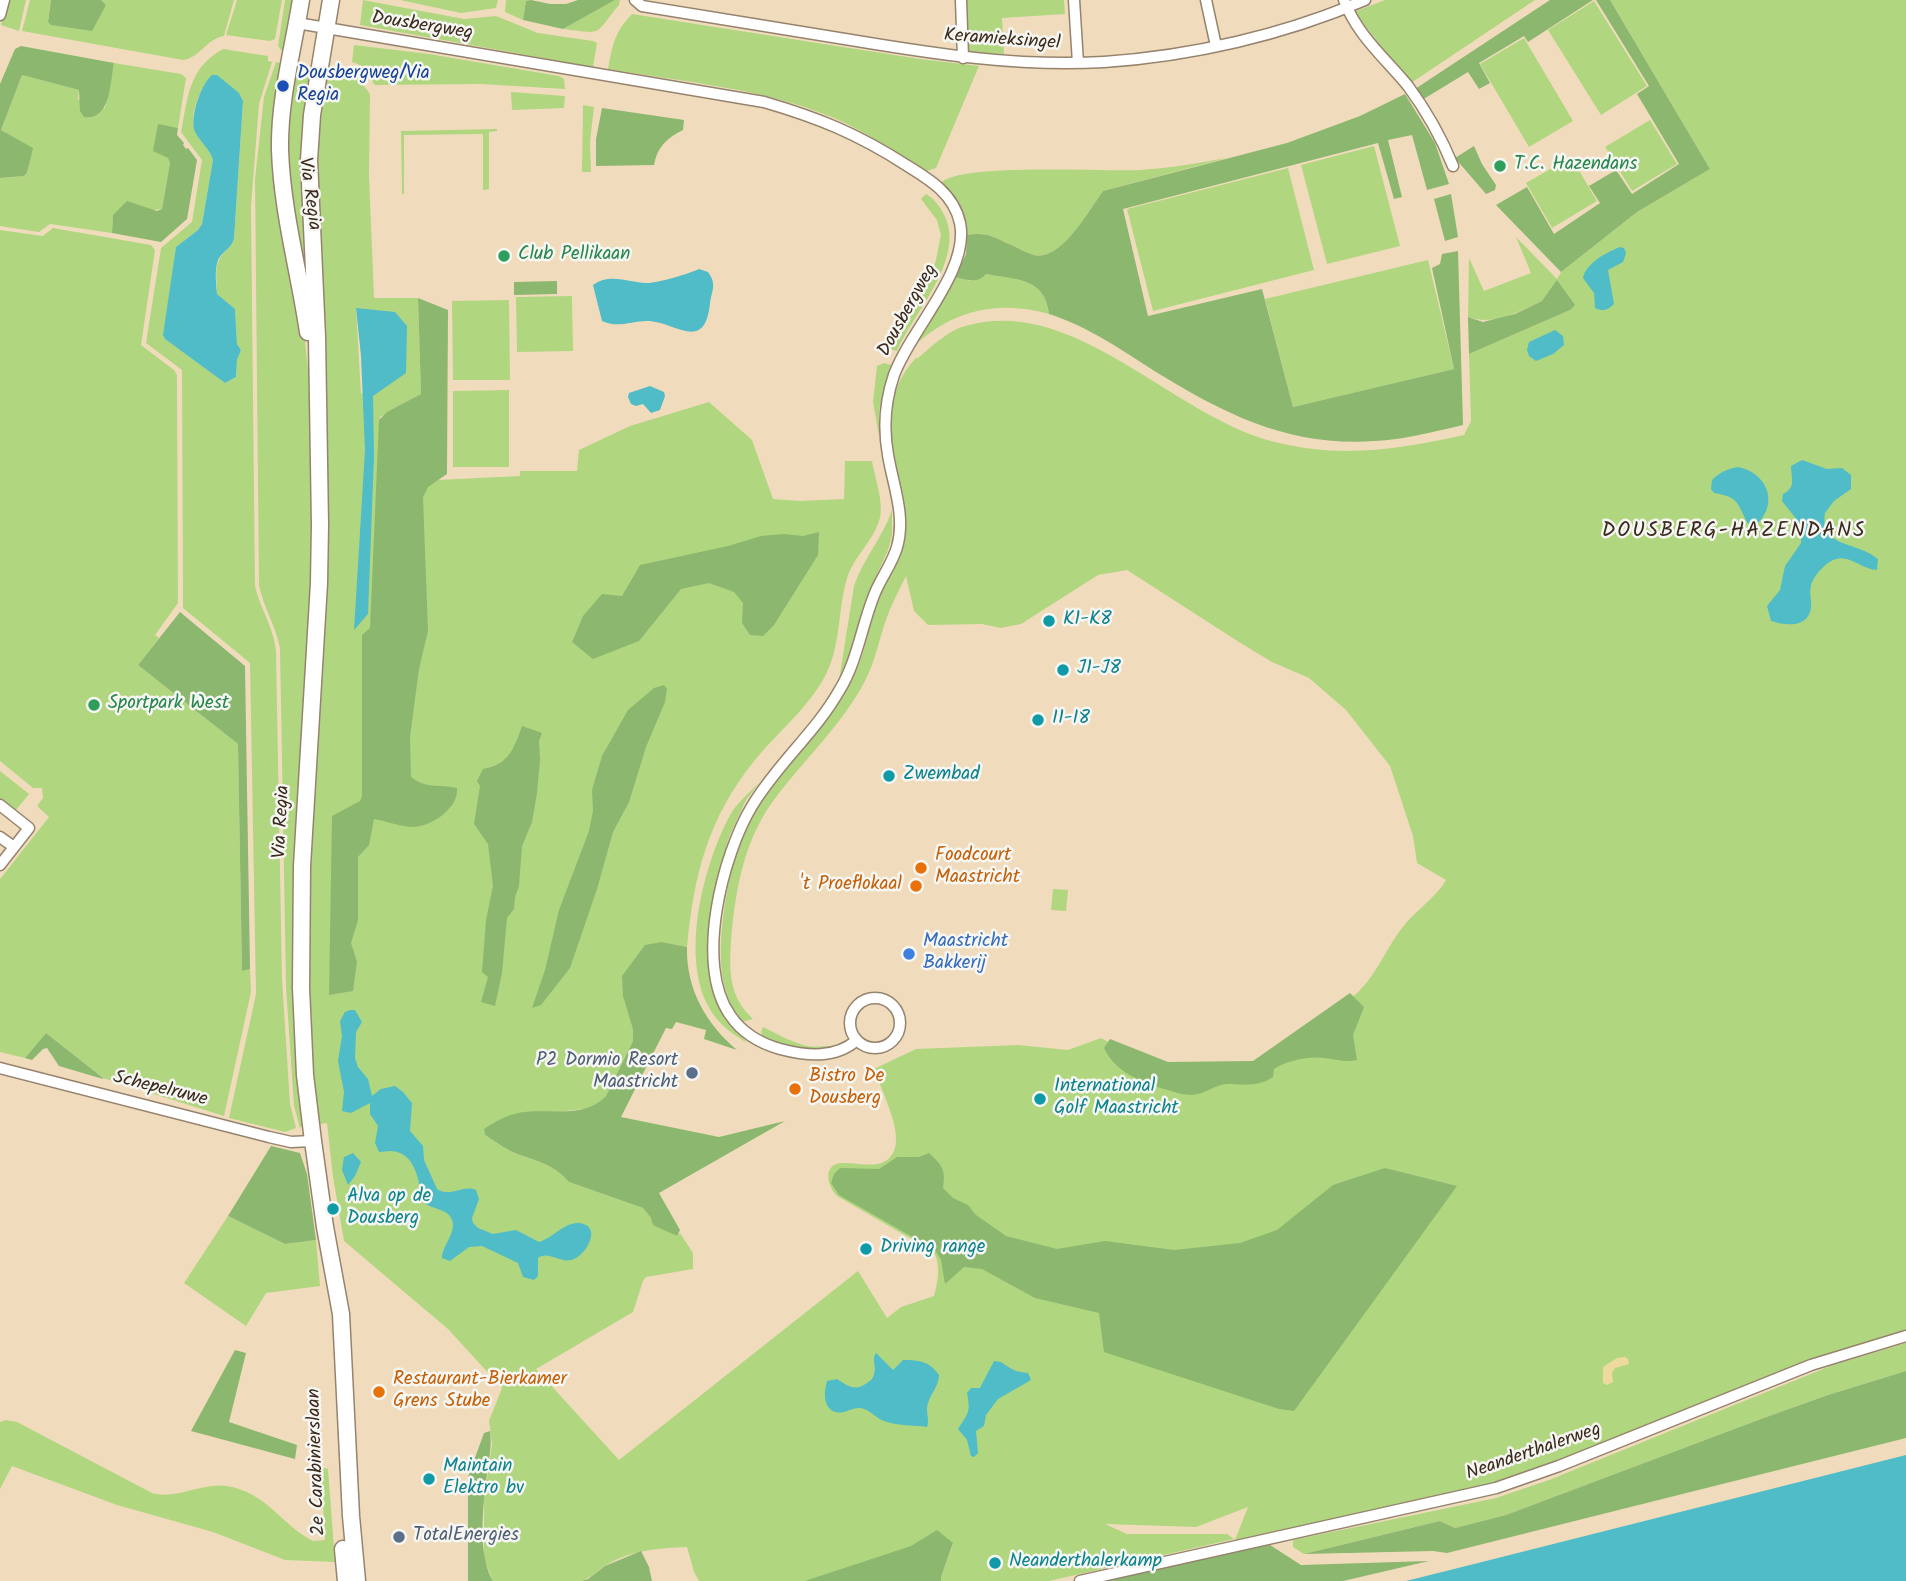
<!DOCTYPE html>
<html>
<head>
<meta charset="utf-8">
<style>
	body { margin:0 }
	canvas { display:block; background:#f0dcbc }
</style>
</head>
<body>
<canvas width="1906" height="1581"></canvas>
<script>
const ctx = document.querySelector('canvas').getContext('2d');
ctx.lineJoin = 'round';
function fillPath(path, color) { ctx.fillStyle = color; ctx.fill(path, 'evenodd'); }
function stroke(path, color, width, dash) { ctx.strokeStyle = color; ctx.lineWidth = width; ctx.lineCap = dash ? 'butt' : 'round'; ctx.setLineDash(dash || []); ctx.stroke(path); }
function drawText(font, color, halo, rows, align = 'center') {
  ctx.font = font + ' Kalam,sans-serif'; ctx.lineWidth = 5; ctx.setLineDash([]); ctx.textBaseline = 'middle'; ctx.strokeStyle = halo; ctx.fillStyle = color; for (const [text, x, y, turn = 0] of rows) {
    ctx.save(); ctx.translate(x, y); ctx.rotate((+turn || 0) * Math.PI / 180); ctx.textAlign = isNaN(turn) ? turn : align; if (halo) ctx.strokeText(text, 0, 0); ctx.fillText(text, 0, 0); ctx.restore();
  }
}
fillPath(new Path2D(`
	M8,0H26L19,31L1,25Z
	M30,0H51L48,21L106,5L101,0H234L224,36C206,39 200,58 183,60L22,31Z
	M237,0H282L275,39L270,41L226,35Z
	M285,0H297L289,51L281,50L278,46Z
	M363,0L464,19L496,16L538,33L593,41L597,43L593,67L360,25Z
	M400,0H498L496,8L461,13Z
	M506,0H531L526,1L523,20L505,12Z
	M615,0H620L619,5C593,36 605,34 563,29Z
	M966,0H1064L1065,14L1002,18L1004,54L969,52Z
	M1385,0H1535L1411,83L1354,12Z
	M1610,0H1906V1331L1835,1353L1545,1466L1493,1484L1235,1540L1248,1507L1196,1527L1105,1524L1127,1534H1227L1234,1539L1049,1581H941V1577L953,1544L810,1581H699L694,1572L687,1547C660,1548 629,1550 605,1566C597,1571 591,1578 581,1581H493L484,1559V1500L492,1444L489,1421L502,1388L448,1329L344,1241L333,1177L327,1123L313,1125L306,963L309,829L324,589L313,153L324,70L356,75L370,94L369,176L374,298H418L421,394L380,417L376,512L437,480L520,476V471H577L579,450L630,426L709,402L752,440L773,499L800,501L844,499L845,461H872C875,480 886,506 878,524C871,543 855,556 848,575C837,609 842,646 824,678C807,709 777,733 755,760C708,818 694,874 687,947L662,942L624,999L633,1030V1041L606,1096L600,1103L585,1109L564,1111L484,1129L485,1135C496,1142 508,1151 520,1155C538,1161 557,1166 569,1182L643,1208L651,1218L676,1236L680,1233L693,1253V1269L646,1277L643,1281L633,1312L536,1369L619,1460L858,1271L887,1318L901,1307L934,1296C938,1281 941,1266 934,1252L837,1196C827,1186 822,1164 842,1163C860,1162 887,1173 895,1148C901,1128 881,1089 874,1069L916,1049L1018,1045L1068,1050L1101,1038L1155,1067L1259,1070C1289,1041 1325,1021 1356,994C1378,974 1387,945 1406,923C1417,910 1438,895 1446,880L1417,863L1413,836L1390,766L1346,710L1309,678L1272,662L1239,642L1127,570L1098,575L1021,624L1001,628L982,624L928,625L914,611L906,576C899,591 891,605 886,620C879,640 875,662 865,681C841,727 801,762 771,804C743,844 735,893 731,941C729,971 729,997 753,1019L741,1022C720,993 719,961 722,927C727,883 736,838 760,801C790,752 841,715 861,659C868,639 871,618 878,598C884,585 897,569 898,555C900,545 897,533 896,524C891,469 874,400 917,357V359C931,347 947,331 965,326C1075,294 1173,417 1275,442C1343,459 1398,449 1464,435L1471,421L1469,354L1570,310L1542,301C1518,312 1494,326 1468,317L1469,258L1484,291L1531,273L1516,237L1557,279L1561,272L1637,212L1710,169ZM356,308L406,373L361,394Z
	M1594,1L1647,86L1601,115L1548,30Z
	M632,14L920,59L979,66L936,168L927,171C896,153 867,132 834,118C763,88 683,82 608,69C613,44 614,33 632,14Z
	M1524,38L1573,121L1529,147L1480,64Z
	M354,45L429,54L559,76L564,79L565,89L481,84L375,85L358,64L352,62Z
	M223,49L268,56V61L272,62L259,104L251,206L255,586C260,608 274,628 276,651L282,978L290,1104L296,1128L285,1132L229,1118L256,994L250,663L183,608L182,370L146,343L161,248L192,222L202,160L181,132C188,98 188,68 223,49ZM214,75L239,93L243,101L234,239C231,248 225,250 220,258C214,267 217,284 217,294L235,309L237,344L241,350L237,360L236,377L225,383L164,338L176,247L198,230L202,224L213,160C210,149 200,142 195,131C188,117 201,83 214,75Z
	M276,62L284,64L281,79L278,78L277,85L283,87L279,114L309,377L315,476L304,1124L300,1128L294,1106L286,987L280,648C276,626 263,607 259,585L255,179L264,97Z
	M114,63L181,74L186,78L178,128L158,125L170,163L162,209L113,215L112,233L50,224L39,232L0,226V178L24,176L27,174L32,148L1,130L22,75L79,90L78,99L105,108Z
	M293,65L317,69L313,319L285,169Z
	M511,92L565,96L564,108L512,110Z
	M583,105L594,107L590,142L591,172H582Z
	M1650,120L1677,164L1632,191L1605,147Z
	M497,129V131L489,132V189L483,190V134L404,135V194H402L401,131Z
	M1374,146L1400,246L1327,264L1301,165Z
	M1571,157L1597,201L1552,228L1526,183Z
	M1227,158L1103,191C1089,210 1061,262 1034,255C1026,253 1017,247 1009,244C991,236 987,232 967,235C965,214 956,198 942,182C964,163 1104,172 1141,170C1170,168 1198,163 1227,158Z
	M1288,168L1314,270L1153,311L1127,209Z
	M926,194C935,199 942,209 946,219C963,262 914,312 897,351L883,347L889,331L901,312L923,291L930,279L936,260L941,235L937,220L921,199Z
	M53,228L151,245L155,250L141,345L174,370L177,375L178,603L155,635L159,638L138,665L238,744L242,971L250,969L251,992L224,1116L103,1078L46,1033L25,1058L0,1052V879L49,817L37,806L43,798L42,788H33L0,761V230L43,236Z
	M1428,260L1454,369L1293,407L1265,299Z
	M986,274C1016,280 1045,277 1049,314C997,299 950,311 912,348L955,277L971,281Z
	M572,296L573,351L517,352L516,297Z
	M509,300L510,380H453L452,301Z
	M884,363L891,365L879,410V436L873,402L877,366Z
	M509,390V467H453V391Z
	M892,510V535L888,550L869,592L856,642L839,680L854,586C863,559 883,537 892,510Z
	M0,771L29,794L15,811L0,799Z
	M759,783L746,800L729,837L716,888L711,936L728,1019L747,1043C729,1032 715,1021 706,1002C682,949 704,864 730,815C737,803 749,793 759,783Z
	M1053,889L1068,890L1066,911L1051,910Z
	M763,1027C777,1034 791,1042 807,1046C817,1048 826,1044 836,1049C810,1055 787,1047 763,1038L761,1032Z
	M228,1216L285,1244L316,1240L320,1286L266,1293L246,1326L184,1283Z
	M1906,1343V1371L1828,1395L1761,1419L1506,1515L1455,1528L1440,1521L1304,1554L1293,1547V1540L1496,1498L1549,1480L1833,1365Z
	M6,1420L17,1422L152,1493C177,1500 202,1482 227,1486C268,1493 281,1525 313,1541L325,1540L321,1467L328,1469L335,1562L285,1560L213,1532L117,1505L12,1466L0,1489V1422Z`), '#b1d680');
fillPath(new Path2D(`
	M51,0H101L106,5L92,31L51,25L48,22Z
	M531,0L550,4H566L578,0H615L563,29L523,20L526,1Z
	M1550,0H1593L1528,42L1524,36L1479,63L1490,83L1479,89L1468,72L1422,100L1415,89Z
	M1596,0H1610L1710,169L1637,212L1561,272L1496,205L1527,187L1554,234L1600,203L1589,186L1616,170L1632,194L1679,164L1637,94L1649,86Z
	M21,46L114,63C110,82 111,121 84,117L80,111L79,90L22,75L1,130L33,148L27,173L24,176L0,178V84L15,49Z
	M1405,94L1435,143L1449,184L1427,190L1412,135L1388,140L1402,197L1394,199L1378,143L1123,209L1148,316L1262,289L1293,407L1454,369L1432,268L1440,264L1442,254L1458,251L1463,425C1441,430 1418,436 1396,439C1303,451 1238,422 1161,375C1124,352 1090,327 1049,314C1045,277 1016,280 986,274C977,284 967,280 955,277L966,254L967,235C987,232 991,236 1009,244C1017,247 1026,253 1034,255C1061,262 1089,210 1103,191L1287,143L1360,116Z
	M602,108L684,120L683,130C667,138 657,147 654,165L596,166V139Z
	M158,124L178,128L177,135L184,143L183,145L186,149L188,148L197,160L187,219L161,242L112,233L113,215L127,201L157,211L162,209L170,163L168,158L153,151Z
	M1474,146L1482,164L1496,185L1495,190L1486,194L1455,158Z
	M1451,194L1458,237L1445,241L1434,199Z
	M1557,280L1575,305L1570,310L1469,354L1468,317L1483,322L1515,314L1542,301Z
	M557,281V294L514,295V282Z
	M418,298L448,310L447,474L428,487L423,497L428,631L419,669L410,737L411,777C426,789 438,784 457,788C459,808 432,826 414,827C401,827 386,821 374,819L369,845L358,857V920L351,943L357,962L353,991L329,995L332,816L360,801L362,797V635L370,628L379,420L387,412L421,394Z
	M819,532L818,555L774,625L763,636L750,635L742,623L743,603L734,592L709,583L681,589L639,641L593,659L572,642L583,616L602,594L622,596L640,565L728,546L761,536L784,534L803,536Z
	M180,612L245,666L250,969L242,971L238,744L138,665Z
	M664,685L667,689L665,702L646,747L629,802L613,832L597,889L570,968L541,1005L532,1008L545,970L559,910L589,831L593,811L592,790L602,756L628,710L654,688Z
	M522,726L542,733L539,741L540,760L537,793L532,822L522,846L519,886L515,897L514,909L507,918L502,973L495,1006L481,1002L488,977L482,972L486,920L493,886L488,844L474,824L480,786L477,781L483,769C508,765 514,749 522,726Z
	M662,942L687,947C686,989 706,1024 737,1050L704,1039L706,1030L676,1022L672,1029L666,1028L621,1117L719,1137L785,1121L659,1193L680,1230L677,1236L653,1225L651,1218L643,1208L569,1182C556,1166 538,1161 520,1155C508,1151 496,1142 485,1135L484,1129C493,1123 503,1117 514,1114C543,1106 583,1121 606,1096L633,1041V1030L623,996L622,976L645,945Z
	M1350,993L1364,1007L1353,1035L1357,1060C1345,1063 1335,1059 1323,1058C1309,1056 1286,1061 1274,1069L1273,1077C1260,1086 1247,1085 1232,1084C1218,1082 1205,1095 1191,1095C1182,1095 1172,1091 1164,1089C1140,1081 1116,1073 1104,1048L1110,1039L1168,1062L1253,1061Z
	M46,1033L103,1078V1079L59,1066L47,1048L43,1049L32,1060L25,1058Z
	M271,1146L300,1153L307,1174L316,1240L285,1244L228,1216Z
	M929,1153C942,1165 946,1170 943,1188L953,1198L968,1205L976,1215L1006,1236L1057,1249L1105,1241L1174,1250L1240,1243L1277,1230L1333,1185L1385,1168L1457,1186L1294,1411L1279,1409L1104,1352L1099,1313L1035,1298L982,1269L964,1267L945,1284L941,1260L935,1250L839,1195L831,1183L834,1174L840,1168L879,1169L897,1157H919Z
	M235,1350L246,1353L229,1422L297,1445L295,1459L191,1431Z
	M1906,1371V1438L1447,1553L1433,1551L1304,1554L1440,1521L1455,1528L1506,1515L1761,1419L1828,1395Z
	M490,1431C492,1446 489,1459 487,1474C483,1505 477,1554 493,1581H468V1477L484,1433Z
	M937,1530L953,1543L941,1577V1581H805L911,1546Z
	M1270,1545L1301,1565L1429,1561L1343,1581H1079L1144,1563Z
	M641,1551L649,1567L652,1581H581L588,1579L605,1566Z`), '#8cb76e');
fillPath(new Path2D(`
	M1625,1357L1628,1359L1629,1364L1615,1368L1612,1373L1613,1382L1607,1385L1603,1383V1367L1617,1358Z`), '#eeda9e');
fillPath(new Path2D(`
	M212,75H217L239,93L243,101L234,239C231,248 225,250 219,258C214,267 216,284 217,294L235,309L237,344L241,350L237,360L236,377L225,383L165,339L163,335L176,247L198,230L202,224L213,160C210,149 200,142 195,132C189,118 201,84 212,75Z
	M1620,247L1624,248L1626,253L1623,262L1608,270L1614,304C1608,310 1603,312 1595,308L1594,293L1583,278C1586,263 1607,252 1620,247Z
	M699,269L708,272C717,284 712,290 710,303C705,352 678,324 650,321C633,320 618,329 602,321L593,285C610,272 630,283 649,283C661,282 688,274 699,269Z
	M356,308L395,312L407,326L406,373L373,396L374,456L368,614L354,630L365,450L361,356Z
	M1555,330L1563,336L1564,345L1553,354L1536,361L1529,356L1527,350L1529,342Z
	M650,386L664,392L665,396L660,410L651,413L643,404L636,406L631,404L628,397L629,393Z
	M1802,460L1827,469L1842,468L1851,475V489L1834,501L1825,513C1819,548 1857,541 1878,559L1877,570C1863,570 1850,555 1836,559C1826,562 1813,576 1811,586C1809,593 1812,601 1811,608C1808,628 1786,626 1771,621L1767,606L1780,590L1785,566L1801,543V525L1782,501L1783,494C1797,487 1791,478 1791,466Z
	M1738,467C1766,472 1779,502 1758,523L1748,524C1737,504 1740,497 1714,493L1711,489L1712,480C1720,472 1727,469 1738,467Z
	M350,1010H355L362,1022L356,1032L355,1058L358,1067L368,1079L372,1096L381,1089L395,1086L403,1092L412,1103L410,1131L423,1146L424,1160L437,1189C451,1198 463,1184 476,1190L479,1199L472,1218L473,1223L478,1228L493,1234L516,1230L539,1242C553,1238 564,1222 579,1223C602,1225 588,1253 574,1259C561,1265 549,1250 538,1258V1276L534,1280L523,1277L518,1263L482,1246L469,1247L450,1261L442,1258C442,1244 461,1229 449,1215C442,1208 431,1209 423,1202C419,1186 418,1158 397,1152C391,1150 385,1152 379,1152L375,1143L378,1126L370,1114V1103L351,1113L342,1111L344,1092L338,1061L342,1036L340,1021L345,1012Z
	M353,1153L361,1162L355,1176L348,1185L342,1170L344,1157Z
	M876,1353L893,1370L903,1360C919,1360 929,1361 939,1375C939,1386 931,1393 928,1403C925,1412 930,1419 927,1427C914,1425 896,1426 884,1421C875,1418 870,1409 860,1408C851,1407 842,1416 833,1411C823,1406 824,1391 827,1381L837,1379C848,1386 855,1392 867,1383C871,1380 873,1379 874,1374C877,1366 871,1360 876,1353Z
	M994,1361L1001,1362C1011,1369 1015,1372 1028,1373L1031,1380L998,1399L986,1415L984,1426L976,1431L978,1453L974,1457L971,1456L967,1440L958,1429C968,1413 971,1413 967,1393L971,1388H980Z
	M1906,1455V1581H1406L1474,1564Z`), '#4fbcc7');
const street = new Path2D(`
	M635,0L642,6C712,17 781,29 851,40C935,54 1018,67 1104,62C1192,56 1284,35 1365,0
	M961,0L963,58
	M1074,0L1078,63
	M1206,0L1216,46
	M1344,0C1357,35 1385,58 1408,86C1425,109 1442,139 1453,166
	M0,15L4,0
	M297,23L764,102C819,118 858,134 906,165C929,179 954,194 960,223C970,271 910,330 894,375C885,401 883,427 888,455C893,485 906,516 897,547C892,565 879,580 873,598C861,629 857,662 839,691C815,733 777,764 752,806C723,854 694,964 730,1015C742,1033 759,1043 780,1049C807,1056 835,1059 857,1040
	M0,805L29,828L0,865
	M0,837L14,847
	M850 1023a25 25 0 1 1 50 0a25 25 0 1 1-50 0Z
	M0,1068L269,1137L291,1142L313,1141
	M1080,1581L1496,1488L1559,1466L1811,1365L1906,1336`);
const primary = new Path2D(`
	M301,0C293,49 279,100 280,150C282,211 299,271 308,332
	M331,0L312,115L309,160L317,337L320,525L319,583L302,866L301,988L305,1075L313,1141L325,1227L341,1314L351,1516L357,1581
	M343,1549L346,1581`);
stroke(street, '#96836d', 13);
stroke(primary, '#96836d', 19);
stroke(street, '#fff', 10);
stroke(primary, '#fff', 16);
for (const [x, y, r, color] of [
	[283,86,7,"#1a4fb4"],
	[1500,166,7,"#2e9e5b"],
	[504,256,7,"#2e9e5b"],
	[1049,621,7,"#0f9aa8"],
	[1063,670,7,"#0f9aa8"],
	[94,705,7,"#2e9e5b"],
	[1038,720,7,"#0f9aa8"],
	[889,776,7,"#0f9aa8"],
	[921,868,7,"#e8710a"],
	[916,886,7,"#e8710a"],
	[909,954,7,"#3f7fe0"],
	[692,1073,7,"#5c6f8a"],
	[795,1089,7,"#e8710a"],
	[1040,1099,7,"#0f9aa8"],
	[333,1209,7,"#0f9aa8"],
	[866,1249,7,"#0f9aa8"],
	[379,1392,7,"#e8710a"],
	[429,1479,7,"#0f9aa8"],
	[399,1537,7,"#5c6f8a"],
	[995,1563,7,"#0f9aa8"]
]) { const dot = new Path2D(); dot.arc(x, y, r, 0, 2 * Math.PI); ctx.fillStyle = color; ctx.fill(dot); stroke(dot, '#f6f6f2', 2.5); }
drawText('19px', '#3b2a1e', '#f6f6f2', [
	["Dousbergweg",422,27,9],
	["Keramieksingel",1002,41,4],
	["Via Regia",308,194,82],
	["Dousbergweg",909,311,-61],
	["Via Regia",283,822,-87],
	["Schepelruwe",160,1090,14],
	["Neanderthalerweg",1534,1453,-19],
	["2e Carabinierslaan",318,1462,-92]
]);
drawText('19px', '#164399', '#f6f6f2', [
	["Dousbergweg/Via",297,75],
	["Regia",297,97]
], 'left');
drawText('19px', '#27864d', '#f6f6f2', [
	["T.C. Hazendans",1514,166],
	["Club Pellikaan",518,256],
	["Sportpark West",108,705]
], 'left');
drawText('19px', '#0d838f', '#f6f6f2', [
	["K1-K8",1063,621],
	["J1-J8",1077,670],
	["I1-I8",1052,720],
	["Zwembad",903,776],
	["International",1054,1088],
	["Golf Maastricht",1054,1110],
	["Alva op de",347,1198],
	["Dousberg",347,1220],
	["Driving range",880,1249],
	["Maintain",443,1468],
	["Elektro bv",443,1490],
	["Neanderthalerkamp",1009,1563]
], 'left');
drawText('19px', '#c56008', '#f6f6f2', [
	["Foodcourt",935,857],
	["Maastricht",935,879],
	["'t Proeflokaal",902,886,"right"],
	["Bistro De",809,1078],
	["Dousberg",809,1100],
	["Restaurant-Bierkamer",393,1381],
	["Grens Stube",393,1403]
], 'left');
drawText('19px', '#366cbe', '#f6f6f2', [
	["Maastricht",923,943],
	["Bakkerij",923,965]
], 'left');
drawText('19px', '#4e5e75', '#f6f6f2', [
	["P2 Dormio Resort",678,1062],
	["Maastricht",678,1084],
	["TotalEnergies",413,1537,"left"]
], 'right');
ctx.letterSpacing = '2px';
drawText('21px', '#3b2a1e', '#f6f6f2', [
	["DOUSBERG-HAZENDANS",1734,532]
]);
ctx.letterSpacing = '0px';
</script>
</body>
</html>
